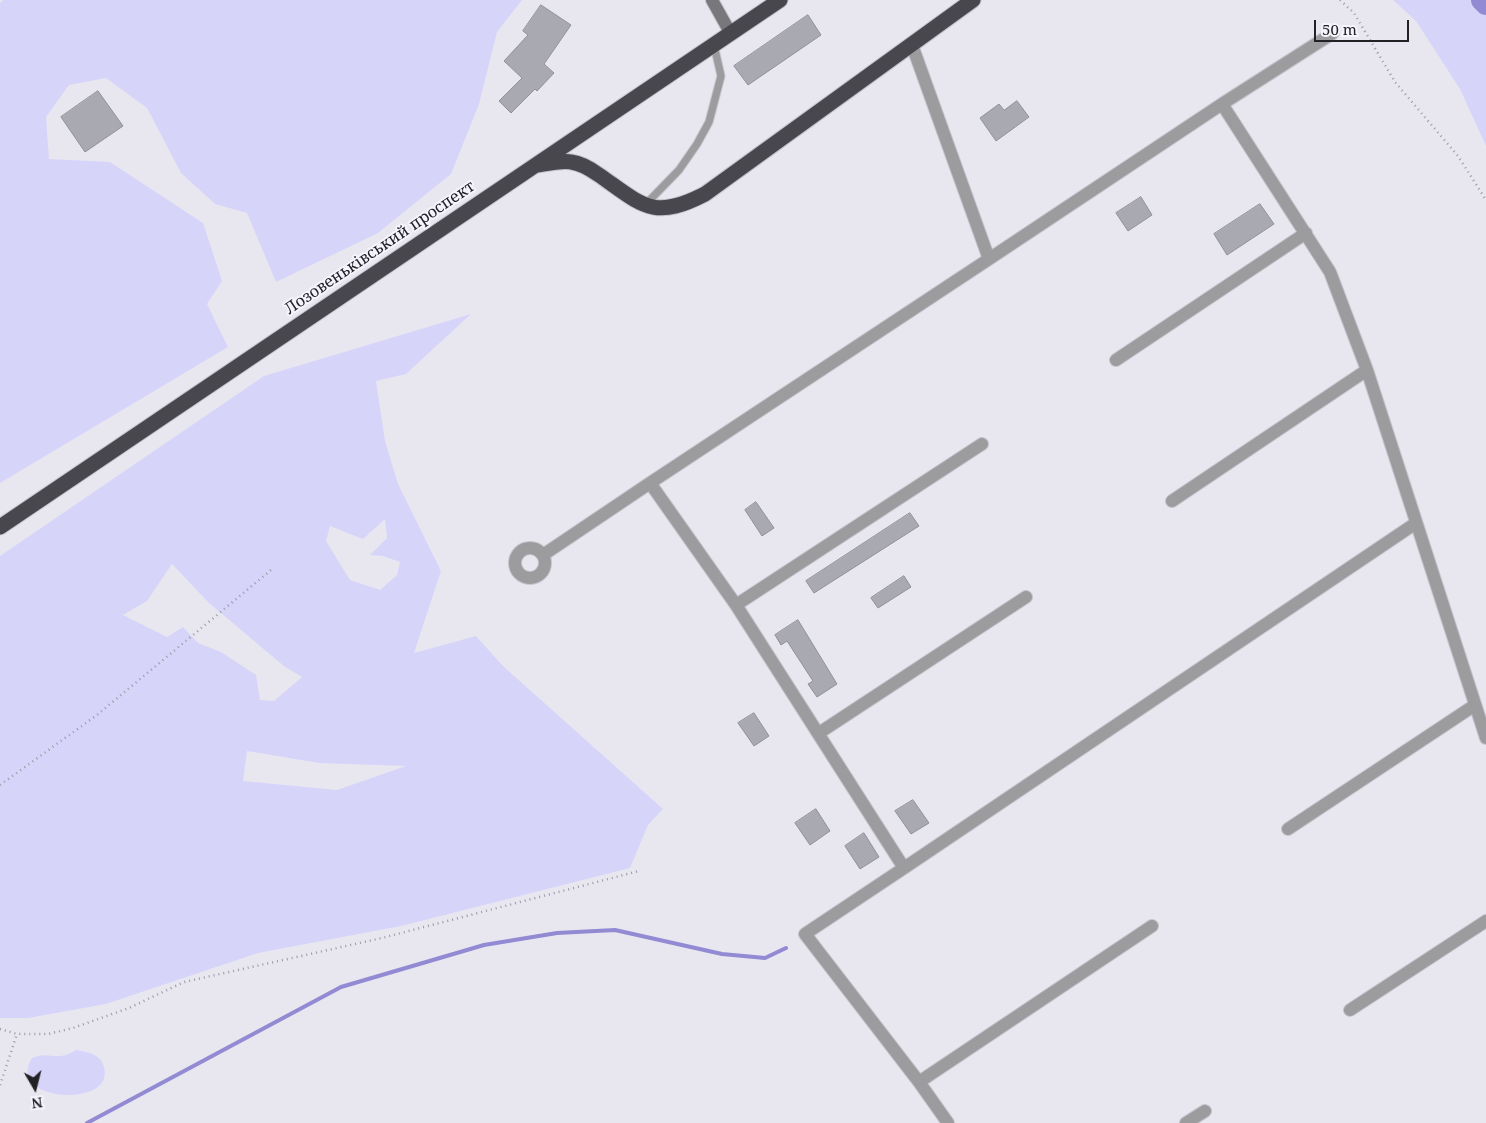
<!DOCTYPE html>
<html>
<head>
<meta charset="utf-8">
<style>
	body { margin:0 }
	#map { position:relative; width:1486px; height:1123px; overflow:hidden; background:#e8e7f0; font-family:"Noto Serif",serif }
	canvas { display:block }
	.north { position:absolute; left:10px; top:1063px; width:50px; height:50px; -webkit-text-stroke:4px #f5f4fd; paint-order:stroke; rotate:172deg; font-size:14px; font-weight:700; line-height:20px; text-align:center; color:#222124 }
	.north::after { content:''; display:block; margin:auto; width:18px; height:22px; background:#222124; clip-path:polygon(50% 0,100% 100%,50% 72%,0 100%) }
	.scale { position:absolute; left:1314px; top:20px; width:95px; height:22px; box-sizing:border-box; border:2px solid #222124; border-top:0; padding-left:6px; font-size:15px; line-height:18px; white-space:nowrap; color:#222124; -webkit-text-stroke:4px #f5f4fd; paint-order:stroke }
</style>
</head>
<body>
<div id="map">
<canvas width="1486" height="1123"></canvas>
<div class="north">N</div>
<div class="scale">50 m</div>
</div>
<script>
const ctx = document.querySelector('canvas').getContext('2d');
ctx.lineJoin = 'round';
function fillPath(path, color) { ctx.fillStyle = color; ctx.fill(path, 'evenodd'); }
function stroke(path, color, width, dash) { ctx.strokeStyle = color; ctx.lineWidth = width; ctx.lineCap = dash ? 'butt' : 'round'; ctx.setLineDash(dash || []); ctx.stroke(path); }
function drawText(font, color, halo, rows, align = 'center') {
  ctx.font = font + ' "Noto Serif",serif'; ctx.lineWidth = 4; ctx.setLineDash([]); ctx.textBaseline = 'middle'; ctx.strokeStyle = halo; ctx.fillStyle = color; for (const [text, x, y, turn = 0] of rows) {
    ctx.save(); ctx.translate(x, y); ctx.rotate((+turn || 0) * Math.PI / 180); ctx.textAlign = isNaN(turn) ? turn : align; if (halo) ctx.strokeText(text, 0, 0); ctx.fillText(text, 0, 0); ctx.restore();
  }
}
fillPath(new Path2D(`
	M3,0H522L497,32L479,104L451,174L378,233L276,282L247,213L215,204L181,173L147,108L106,78L69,85L46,117L49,159L110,162L203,223L222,281L207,304L228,347L0,483V3Z
	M1393,0H1486V146L1460,89L1416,21Z
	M471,314L406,374L376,381L385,441L398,484L441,571L414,653L476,636L503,666L663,809L648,825L630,868L401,926L258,953L106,1004L28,1018H0V556L264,376ZM385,519L387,538L370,555L383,556L400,562L397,575L380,590L350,580L326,541L330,526L363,539ZM172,564L209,603L285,667L302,677L274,701L260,700L256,675L221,652L198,643L183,627L167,637L123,615L147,601ZM247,751L319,763L406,766L337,790L243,781Z
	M76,1050C88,1052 101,1054 104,1067C116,1109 4,1102 32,1058C52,1050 55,1063 76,1050Z`), '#d7d4fa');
stroke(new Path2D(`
	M87,1123L341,987L484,945L557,933L615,930L722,954L765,958L786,948`), '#928ad3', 4);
stroke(new Path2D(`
	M1482,0L1486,4`), '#928ad3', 22);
const building = new Path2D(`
	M541,5L571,25L544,64L554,73L537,91L535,89L511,113L499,101L522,78L504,61L528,35L523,31Z
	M808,15L821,35L748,85L734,66Z
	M98,91L123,126L85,152L61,117Z
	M1017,101L1029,117L996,141L980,118L999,104L1004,110Z
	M1141,197L1152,215L1128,231L1116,213Z
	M1260,204L1274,224L1227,255L1214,234Z
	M756,502L774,528L762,536L745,510Z
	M910,513L919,526L814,593L806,581Z
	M904,576L911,587L878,608L871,598Z
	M798,620L837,684L817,697L808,684L813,681L787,641L781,645L775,635Z
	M754,713L769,736L754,746L738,723Z
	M913,800L929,823L911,834L895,811Z
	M816,809L830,831L810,845L795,823Z
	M864,833L879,857L860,869L845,846Z`);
fillPath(building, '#a9a9b1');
stroke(building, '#919098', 1);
const lane = new Path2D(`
	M645,205L679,170L697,144L709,122L721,76L714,45`);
const street = new Path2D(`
	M912,45L989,259L650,483L736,605L904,868L805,934L919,1082L948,1123
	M1222,104L1333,33
	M989,259L1222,104L1330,272L1367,370L1486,738
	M1116,360L1306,233
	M1172,501L1367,370
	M515 563a15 15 0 1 1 30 0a15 15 0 1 1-30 0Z
	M543,555L650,483
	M736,605L982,444
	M819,733L1026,597
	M1288,829L1475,705
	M904,868L1416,523
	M1350,1010L1486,921
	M919,1082L1152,926
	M1186,1123L1205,1111`);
const secondary = new Path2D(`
	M712,0L731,34`);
const highway = new Path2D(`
	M537,165C548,164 561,160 571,162C580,163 592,170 599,175C642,205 653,221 705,194L973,0
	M0,527L780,0`);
stroke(lane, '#c4c3cb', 9);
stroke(street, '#c4c3cb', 14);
stroke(secondary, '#c4c3cb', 14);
stroke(highway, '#c4c3cb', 17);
stroke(new Path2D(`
	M1340,0L1354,13L1395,82L1458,156L1486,200
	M0,785L97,715L271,570
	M0,1029L17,1034H48L73,1028L129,1008L184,982L382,938L639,871
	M0,1085L17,1034`), '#9b9aa1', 2.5, [1, 4]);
stroke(lane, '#9c9c9f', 7);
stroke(street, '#9c9c9f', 12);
stroke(secondary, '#77777c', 12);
stroke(highway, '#48474e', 15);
drawText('16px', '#222124', '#f5f4fd', [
	["Лозовеньківський проспект",380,248,-34]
]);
</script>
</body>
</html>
